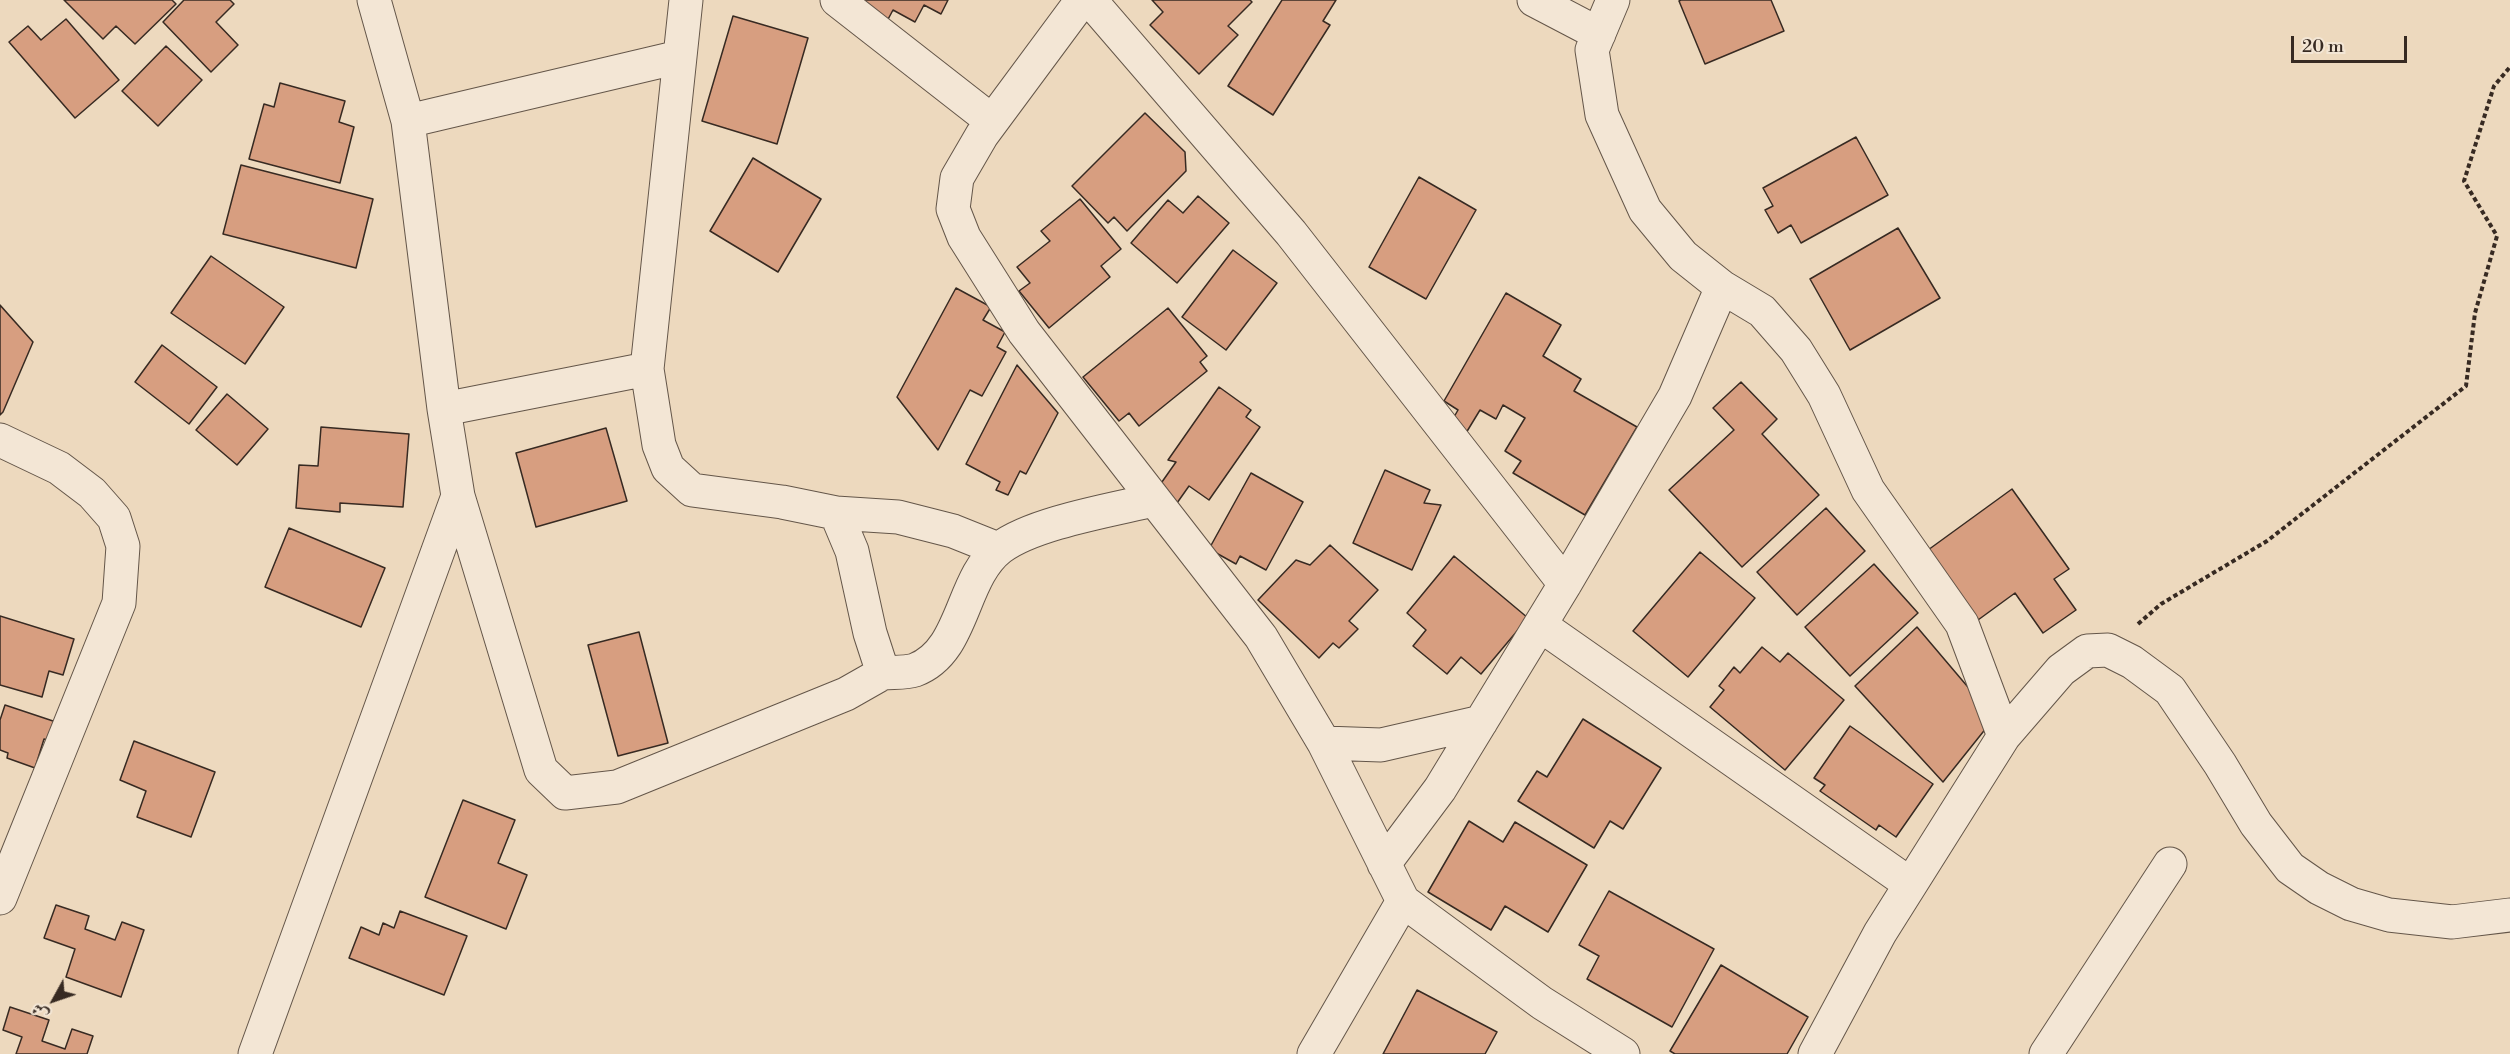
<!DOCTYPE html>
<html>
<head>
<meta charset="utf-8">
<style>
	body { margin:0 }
	#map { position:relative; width:2510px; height:1054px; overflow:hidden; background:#edd9be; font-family:"Libre Bodoni",Amiri,serif }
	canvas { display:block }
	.north { position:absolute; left:24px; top:970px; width:60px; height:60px; -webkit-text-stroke:4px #f3e6d5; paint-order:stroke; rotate:230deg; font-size:16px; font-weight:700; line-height:24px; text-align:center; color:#372a22 }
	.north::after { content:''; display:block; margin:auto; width:21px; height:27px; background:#372a22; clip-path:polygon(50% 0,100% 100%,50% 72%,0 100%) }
	.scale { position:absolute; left:2291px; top:36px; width:116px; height:27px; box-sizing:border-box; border:3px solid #372a22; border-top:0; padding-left:8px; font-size:18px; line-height:21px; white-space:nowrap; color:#372a22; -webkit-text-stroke:4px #f3e6d5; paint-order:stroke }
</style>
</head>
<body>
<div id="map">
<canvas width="2510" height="1054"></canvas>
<div class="north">ش</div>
<div class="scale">20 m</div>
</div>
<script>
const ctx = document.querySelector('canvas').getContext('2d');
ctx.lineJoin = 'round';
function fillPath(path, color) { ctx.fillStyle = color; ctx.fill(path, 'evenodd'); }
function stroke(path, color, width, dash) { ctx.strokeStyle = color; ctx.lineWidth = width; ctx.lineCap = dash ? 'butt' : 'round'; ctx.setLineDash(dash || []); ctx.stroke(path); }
const building = new Path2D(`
	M64,0H172L176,4L135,44L116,26L103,39Z
	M184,0H230L234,4L216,22L238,45L211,72L163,22Z
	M843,0H948L941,14L924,5L915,22L893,10L886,23Z
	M1152,0H1250L1252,2L1228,26L1238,35L1199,74L1150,25L1163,12Z
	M1282,0H1336L1323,21L1330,25L1273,115L1228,86Z
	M1681,0H1771L1784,31L1705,64L1679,1Z
	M733,16L808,38L777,144L702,121Z
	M66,19L119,80L75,118L9,42L28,26L41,40Z
	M166,46L202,80L158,126L122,91Z
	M280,83L345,101L339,122L354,127L340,183L249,159L264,104L274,107Z
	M1145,113L1185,152L1186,171L1127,231L1114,217L1108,223L1072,186Z
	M1856,137L1888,195L1801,243L1791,225L1778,233L1765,210L1773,206L1763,188Z
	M753,158L821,199L778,272L710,231Z
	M241,165L373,199L356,268L223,234Z
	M1419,177L1476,210L1426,299L1369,267Z
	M1198,196L1229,223L1177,283L1131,243L1168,200L1183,213Z
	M1080,199L1121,249L1101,266L1110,277L1049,328L1019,291L1030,283L1017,267L1050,241L1041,231Z
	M1898,228L1940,298L1850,350L1810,279Z
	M1233,250L1277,283L1226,350L1182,317Z
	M211,256L284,307L245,364L171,313Z
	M956,288L991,307L983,320L1005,332L997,347L1006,352L982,396L970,390L938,450L897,397Z
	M1506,293L1561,325L1543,356L1581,379L1574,391L1637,427L1585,515L1513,473L1521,461L1505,451L1525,418L1503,405L1496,419L1480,410L1466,433L1450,424L1458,410L1444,401Z
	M0,305L33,342L3,412L0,415Z
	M1168,308L1207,356L1200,362L1207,371L1139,426L1129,413L1119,421L1083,377Z
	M162,345L217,387L189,424L135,382Z
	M1017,365L1058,413L1026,474L1020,471L1008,495L996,490L1000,482L966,464Z
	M1741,382L1777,419L1762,434L1819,495L1742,567L1669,490L1734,430L1713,408Z
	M1219,387L1251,410L1246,417L1260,427L1209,500L1189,486L1177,503L1157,489L1176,462L1168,460Z
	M227,394L268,429L237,465L196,430Z
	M321,427L409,434L403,507L340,503V512L296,508L299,465L318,466Z
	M606,428L627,501L536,527L516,453Z
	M1385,470L1430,490L1424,503L1441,505L1412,570L1353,543Z
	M1251,473L1303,502L1266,570L1240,556L1236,564L1209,549Z
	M2012,489L2069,569L2054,579L2076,610L2043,633L2015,593L1978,620L1928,550Z
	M1826,508L1865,551L1797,615L1757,572Z
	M289,528L385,568L361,627L265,587Z
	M1330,545L1378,590L1349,621L1358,629L1339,648L1333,643L1319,658L1258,600L1296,560L1310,565Z
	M1700,552L1755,598L1688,677L1633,631Z
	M1454,556L1528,618L1481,674L1461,657L1447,674L1413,646L1426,630L1407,613Z
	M1874,564L1918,613L1850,676L1805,627Z
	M0,616L74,639L63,675L49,671L42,697L0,685Z
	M1917,627L1984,706L1991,722L1943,782L1855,686Z
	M639,632L668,743L618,756L588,645Z
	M1762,647L1780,662L1788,653L1844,700L1785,770L1710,707L1724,690L1719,686L1734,667L1740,673Z
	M5,705L59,723L54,742L44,739L35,768L7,758L8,753L0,750V720Z
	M1583,719L1661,768L1623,829L1610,821L1594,848L1518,801L1537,771L1547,777Z
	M1850,726L1933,784L1896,837L1879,825L1876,830L1820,791L1825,785L1814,778Z
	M134,741L215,772L191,837L137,817L146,791L120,780Z
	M463,800L515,820L498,863L527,875L506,929L425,897Z
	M1469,821L1503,842L1515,822L1587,865L1548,932L1505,906L1491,930L1428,892Z
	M1609,891L1714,949L1672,1027L1587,979L1599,956L1579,945Z
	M56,905L89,916L85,929L115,940L122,922L144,930L121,997L66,977L75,949L44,938Z
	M400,911L467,936L444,995L349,958L361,927L379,935L383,923L394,928Z
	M1721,965L1808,1017L1787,1054H1675L1670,1051Z
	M1417,990L1497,1032L1485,1054H1383Z
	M10,1007L49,1020L42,1041L65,1049L72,1029L93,1036L87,1054H16L22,1037L3,1030Z`);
fillPath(building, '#d79e80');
stroke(building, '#372a22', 1.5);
const street = new Path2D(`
	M374,0L408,121L444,409L458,496L541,770L565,793L617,787L846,694L883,673L870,633L852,551L836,513L782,502L692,490L668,468L659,445L647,369L686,0
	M837,0L992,121
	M1082,0L982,135L957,178L953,209L964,237L1024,332L1261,637L1324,743L1403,901L1542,1003L1623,1054
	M1090,0L1291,233L1565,584
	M1534,0L1599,34
	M1613,0L1592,50L1602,115L1645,210L1683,256L1722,287L1762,311L1796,350L1824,395L1868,490L1962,624L2004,736
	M408,121L679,57
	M444,409L647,369
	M0,440L59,468L92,493L114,518L123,546L119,603L0,898
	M836,513L898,517L953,531L998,549
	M1540,625L1910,884
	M883,673C893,672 906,673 915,670C965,651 960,579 1000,548C1033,523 1111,510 1153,500
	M1324,743L1381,745L1481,722
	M1384,864L1440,789L1565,584L1675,396L1722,287
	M255,1054L458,496
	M1314,1054L1403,901
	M1815,1054L1880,933L2004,736L2061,670L2087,651L2108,650L2132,662L2170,690L2220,764L2256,824L2290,868L2319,888L2351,904L2389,915L2452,922L2510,915
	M2046,1054L2170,864`);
stroke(street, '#645649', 35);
stroke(new Path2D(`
	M2138,624L2161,604L2267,541L2466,386L2475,313L2497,236L2464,181L2494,86L2510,67`), '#372a22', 4, [4.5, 3]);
stroke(street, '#f3e6d5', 33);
</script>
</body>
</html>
